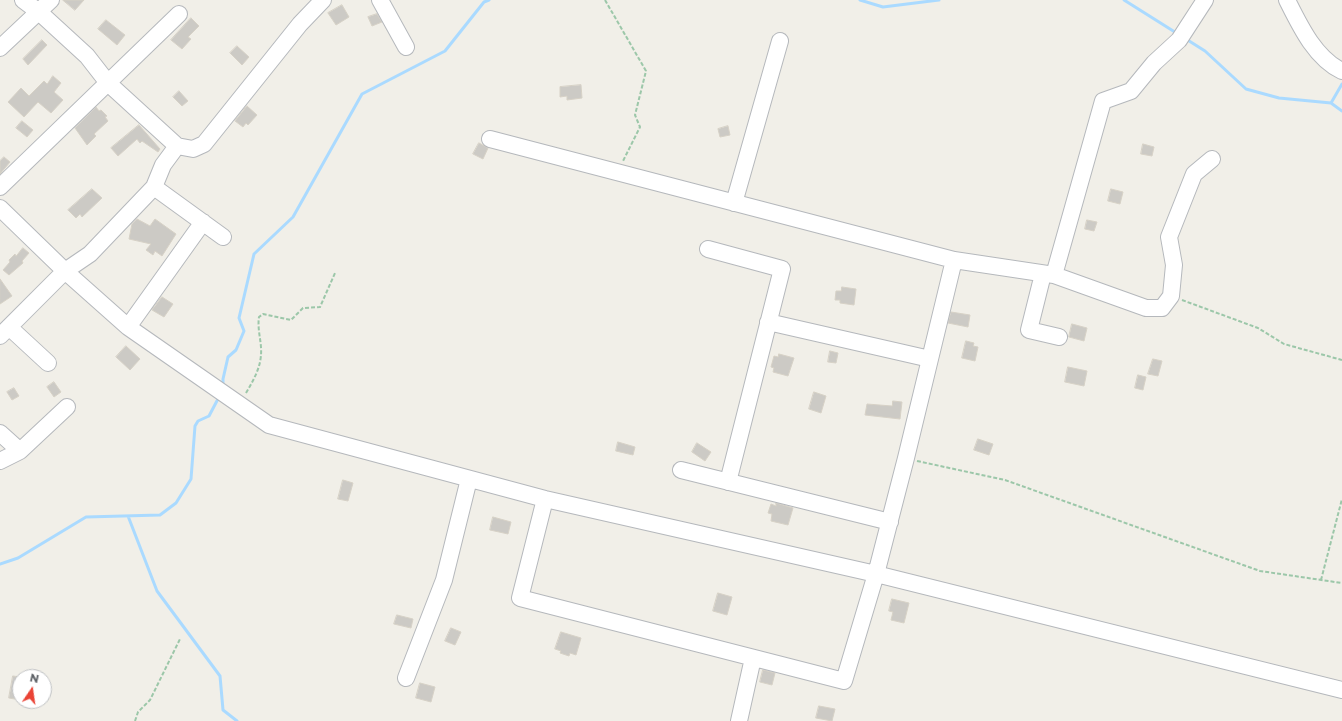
<!DOCTYPE html>
<html>
<head>
<meta charset="utf-8">
<style>
	body { margin:0 }
	#map { position:relative; width:1342px; height:721px; overflow:hidden; background:#f1efe8; font-family:Montserrat,sans-serif }
	canvas { display:block }
	.north { position:absolute; left:12px; top:669px; width:40px; height:40px; box-sizing:border-box; background:#fff; border:1px solid #bfc1c3; border-radius:50%; rotate:13deg; font-size:11px; font-weight:700; line-height:16px; text-align:center; color:#5f6368 }
	.north::after { content:''; display:block; margin:auto; width:14px; height:18px; background:#ea4335; clip-path:polygon(50% 0,100% 100%,50% 72%,0 100%) }
</style>
</head>
<body>
<div id="map">
<canvas width="1342" height="721"></canvas>
<div class="north">N</div>
</div>
<script>
const ctx = document.querySelector('canvas').getContext('2d');
ctx.lineJoin = 'round';
function stroke(path, color, width, dash) { ctx.strokeStyle = color; ctx.lineWidth = width; ctx.lineCap = dash ? 'butt' : 'round'; ctx.setLineDash(dash || []); ctx.stroke(path); }
function fillPath(path, color) { ctx.fillStyle = color; ctx.fill(path, 'evenodd'); }
stroke(new Path2D(`
	M860,0L883,7L939,0
	M1124,0L1178,34
	M1186,39L1205,51L1246,89L1279,98L1331,103L1342,111
	M1331,103L1342,84
	M223,386V379L228,357L236,350L244,331L239,318L254,254L293,217L362,94L445,51L484,2L489,0
	M128,516L157,591L220,676L223,710L237,721
	M0,564L18,558L86,517L160,515L176,503L191,479L195,426L198,421L209,416L219,397`), '#aadaff', 3);
const building = new Path2D(`
	M63,0H84L75,10Z
	M342,5L349,17L336,25L328,13Z
	M377,14L382,22L372,26L368,17Z
	M191,18L199,26L188,37L191,39L182,49L171,40Z
	M106,20L125,35L117,45L98,29Z
	M42,40L47,45L28,65L23,59Z
	M237,46L249,57L242,65L230,53Z
	M53,76L61,83L54,92L63,100L51,113L38,102L24,117L8,102L21,88L29,96L44,81L47,84Z
	M581,85L582,98L567,100V96L560,97V87Z
	M179,91L188,101L182,106L173,97Z
	M247,106L257,115L248,125L246,123L243,127L235,121Z
	M96,107L99,111L101,110L107,116L105,117L108,121L94,134L96,136L87,145L75,128Z
	M22,121L33,130L27,137L16,128Z
	M139,125L160,149L158,152L142,141L140,143L137,139L118,156L111,148Z
	M728,126L730,135L720,137L718,129Z
	M479,143L488,148L483,159L473,154Z
	M1143,144L1154,147L1152,156L1141,154Z
	M4,157L10,162L0,174V161Z
	M92,189L102,198L82,217L80,214L76,218L68,210Z
	M1111,189L1123,192L1120,204L1108,201Z
	M137,219L150,226L155,219L176,234L162,256L155,251L153,255L146,250L151,244L129,239L132,224Z
	M1087,220L1097,222L1094,231L1085,229Z
	M23,248L29,253L22,261L23,263L9,275L3,270L10,262L9,260L15,254L16,256Z
	M0,279L12,296L0,304Z
	M842,287L856,289L854,305L840,303V300H835L836,291H841Z
	M162,297L173,304L164,317L152,310Z
	M951,312L970,315L968,327L948,323Z
	M1072,324L1087,328L1084,341L1069,337Z
	M966,341L974,343L973,346L978,347L975,361L962,358Z
	M126,346L140,359L130,370L116,357Z
	M830,351L838,353L836,363L828,362Z
	M779,354L794,358L788,376L773,372L774,368L771,367L774,356L778,357Z
	M1153,359L1162,361L1158,376L1148,374Z
	M1068,367L1087,371L1084,386L1065,382Z
	M1138,375L1146,377L1143,390L1135,388Z
	M54,382L61,392L54,397L47,387Z
	M14,388L19,396L12,400L7,392Z
	M814,392L826,396L821,413L809,409Z
	M893,401L902,402L900,419L865,415L867,404L892,406Z
	M978,439L993,444L989,455L974,450Z
	M618,442L635,447L633,455L616,451Z
	M697,443L711,452L705,461L692,452Z
	M343,480L353,483L348,501L338,499Z
	M776,503L793,508L788,525L771,521L772,514L768,513L771,504L776,506Z
	M493,517L511,522L508,534L490,530Z
	M718,593L732,597L727,615L713,611Z
	M892,599L909,603L904,623L891,620L893,612L889,611Z
	M397,615L413,619L411,628L394,624Z
	M451,628L461,632L455,645L445,641Z
	M561,632L581,638L576,655L570,653L569,656L560,653L561,651L555,649Z
	M763,670L775,673L772,685L760,682Z
	M13,676L20,677V700L9,698Z
	M420,683L435,687L431,702L416,698Z
	M819,706L835,709L832,721L816,718Z`);
fillPath(building, '#cccac5');
stroke(building, '#d6d1c6', 1);
const minor = new Path2D(`
	M23,0L39,12L87,56L108,83L177,146L193,149L204,144L300,24L323,0
	M380,0L406,47
	M1287,0C1300,26 1315,58 1342,71
	M0,48L51,0
	M490,139L954,260L1054,275L1146,308H1162L1171,296L1174,265L1169,237L1194,174L1212,159
	M0,187L179,14
	M154,187L223,237
	M734,203L780,41
	M0,208L65,271L128,327L269,425L545,499L876,574L1342,690
	M708,249L782,269L728,482
	M1043,274L1029,330L1059,337
	M1054,275L1103,101L1131,91L1154,63L1179,40L1205,0
	M768,322L930,359
	M9,327L48,363
	M128,327L203,222
	M0,336L65,271L90,254L154,187L163,165L177,146
	M0,433L20,451
	M0,461L20,451L67,407
	M681,470L890,522
	M545,499L520,598L844,681L876,574L906,458L954,260
	M406,678L444,580L469,479
	M739,721L753,658`);
stroke(minor, '#b5b8bc', 18);
stroke(new Path2D(`
	M605,0L646,71L635,115L640,127L623,161
	M1182,300L1258,328L1284,344L1342,360
	M246,393C253,381 260,369 261,355C262,342 257,330 259,317L263,314L291,320L303,308L320,307L335,273
	M917,461L1005,480L1260,571L1342,583
	M1321,580L1342,499
	M135,721L138,712L150,700L180,639`), '#9cc7a9', 2, [4, 2]);
stroke(minor, '#fff', 16);
</script>
</body>
</html>
